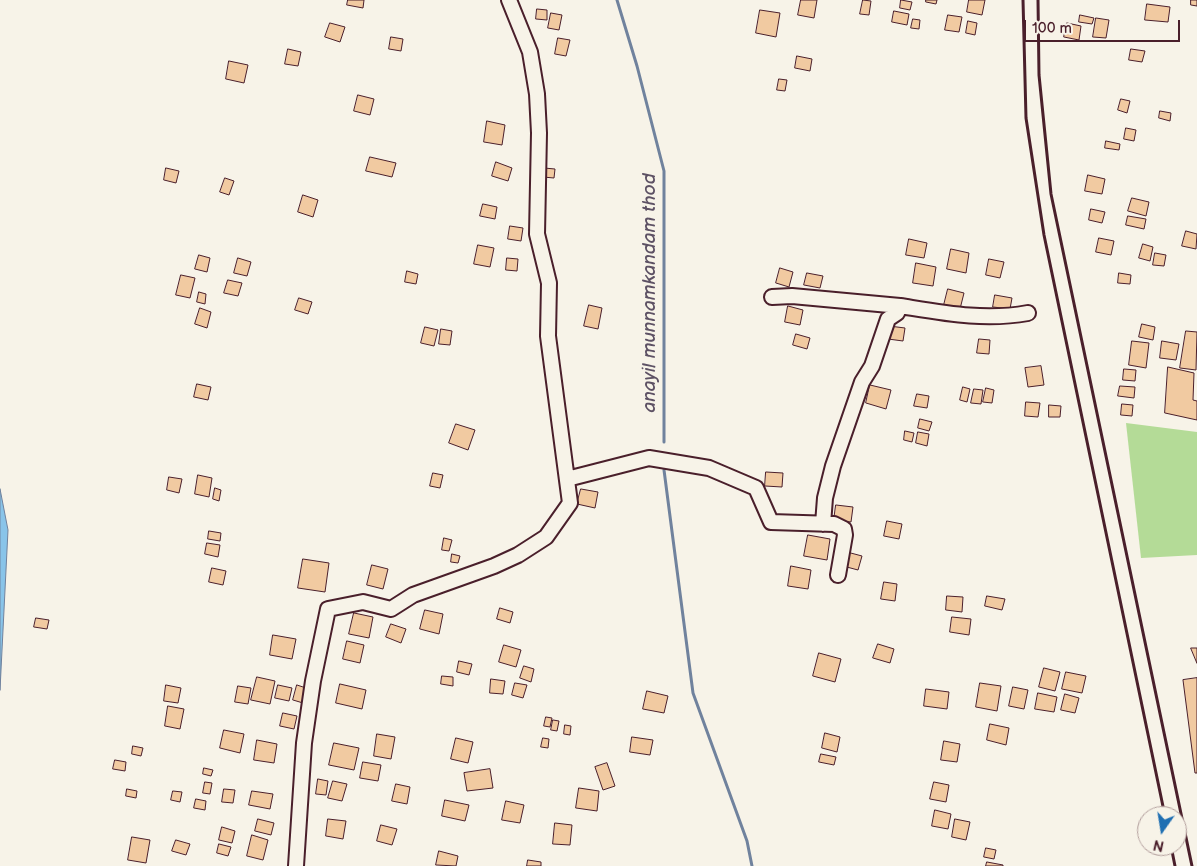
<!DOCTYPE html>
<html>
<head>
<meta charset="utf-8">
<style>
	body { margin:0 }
	#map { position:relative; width:1197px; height:866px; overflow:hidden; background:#f7f3e8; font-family:"Balsamiq Sans",sans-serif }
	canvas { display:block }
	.north { position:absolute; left:1137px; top:806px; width:50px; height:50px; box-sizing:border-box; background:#f7f3e8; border:1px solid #b29e9c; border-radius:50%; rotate:193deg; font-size:14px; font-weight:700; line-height:20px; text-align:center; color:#4a1f2b }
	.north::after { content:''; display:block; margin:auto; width:18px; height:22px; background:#1f6fb2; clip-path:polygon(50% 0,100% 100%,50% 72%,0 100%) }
	.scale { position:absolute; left:1024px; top:20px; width:156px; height:22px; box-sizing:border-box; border:2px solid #4a1f2b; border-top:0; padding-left:6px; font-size:15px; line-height:18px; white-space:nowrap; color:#4a1f2b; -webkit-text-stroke:4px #f7f3e8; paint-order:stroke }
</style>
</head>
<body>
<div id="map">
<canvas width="1197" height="866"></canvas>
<div class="north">N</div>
<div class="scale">100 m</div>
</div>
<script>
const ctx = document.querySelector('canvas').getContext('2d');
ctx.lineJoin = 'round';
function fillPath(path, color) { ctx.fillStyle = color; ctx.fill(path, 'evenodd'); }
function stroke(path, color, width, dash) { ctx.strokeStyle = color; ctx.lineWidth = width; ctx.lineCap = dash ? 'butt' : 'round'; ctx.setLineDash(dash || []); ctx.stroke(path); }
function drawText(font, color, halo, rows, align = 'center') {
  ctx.font = font + ' "Balsamiq Sans",sans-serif'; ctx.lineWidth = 4.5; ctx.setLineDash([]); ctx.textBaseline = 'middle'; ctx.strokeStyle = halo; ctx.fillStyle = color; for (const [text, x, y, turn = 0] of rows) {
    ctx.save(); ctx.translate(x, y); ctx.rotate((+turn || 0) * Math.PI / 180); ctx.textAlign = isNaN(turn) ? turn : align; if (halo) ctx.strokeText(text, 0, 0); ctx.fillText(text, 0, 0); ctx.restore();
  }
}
fillPath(new Path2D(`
	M1126,423L1197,432V555L1141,558Z`), '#b4db97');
const water = new Path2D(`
	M0,489L8,530L0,690Z`);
fillPath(water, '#89c4e9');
stroke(water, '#70829d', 1);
stroke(new Path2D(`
	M617,0L637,66L664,171V442
	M664,470L693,693L747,841L752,866`), '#70829d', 3);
const building = new Path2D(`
	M348,0H364L363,8L347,5Z
	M801,0H817L814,18L798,15Z
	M863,0L871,1L869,15L860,14Z
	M901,0L912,2L910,10L900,8Z
	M926,0H937L936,4L926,2Z
	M969,0H985L982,15L967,12Z
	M1191,0H1197V6L1191,5Z
	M1147,4L1170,7L1168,22L1145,20Z
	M537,9L547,10V20L536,19Z
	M760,10L780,13L776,37L756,33Z
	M894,11L909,14L907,25L892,22Z
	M551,13L562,15L559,30L548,28Z
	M948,15L962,17L959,32L945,30Z
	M1080,15L1094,18L1092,24L1079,22Z
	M1096,18L1109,20L1106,38L1093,37Z
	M913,19L920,20L919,29L911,28Z
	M968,21L977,23L975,35L966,33Z
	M330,23L345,27L340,42L325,37Z
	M1067,23L1081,26L1079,40L1064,37Z
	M391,37L403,39L401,51L389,49Z
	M558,38L570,40L566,56L555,54Z
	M288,49L301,52L298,66L285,64Z
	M1131,49L1145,51L1142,62L1129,60Z
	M797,56L812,59L810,71L795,68Z
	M229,61L248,65L244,83L226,79Z
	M779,79L787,80L785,91L777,90Z
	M358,95L374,99L370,115L354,111Z
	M1121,99L1130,101L1127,113L1118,110Z
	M1160,111L1171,113L1170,121L1159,118Z
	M487,121L505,125L502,145L484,142Z
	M1126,128L1136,130L1134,141L1124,139Z
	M1106,141L1120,144L1119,150L1105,148Z
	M370,157L396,163L392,177L366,171Z
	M496,162L512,168L508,181L492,176Z
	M166,168L179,171L176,183L164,180Z
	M544,168L555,169L554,178L543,177Z
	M1088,175L1105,179L1102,194L1085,191Z
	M225,178L234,181L229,195L220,192Z
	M303,195L318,200L313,217L298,212Z
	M1132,198L1149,202L1146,216L1128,211Z
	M483,204L497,207L495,219L480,216Z
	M1091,209L1105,212L1102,223L1089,220Z
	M1128,216L1146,219L1144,229L1126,225Z
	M510,226L523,228L521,241L508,239Z
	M1186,231L1197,234L1196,249L1182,246Z
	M1099,238L1114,241L1111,255L1096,252Z
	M909,239L927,243L924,258L906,255Z
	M1143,244L1153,247L1150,261L1139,258Z
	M478,245L494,248L490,267L474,264Z
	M951,249L969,253L966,273L947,269Z
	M1155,253L1166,255L1164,266L1153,265Z
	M199,255L210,258L207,272L195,269Z
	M238,258L251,262L247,276L234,273Z
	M507,258L518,259L517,271L506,270Z
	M989,259L1004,262L1000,278L986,275Z
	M916,263L936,267L933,286L913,283Z
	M780,268L793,272L789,287L776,283Z
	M407,271L418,274L416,284L405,282Z
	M807,273L823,276L820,288L804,285Z
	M1119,273L1131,275L1130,284L1118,283Z
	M181,275L195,278L190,298L176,295Z
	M228,280L242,283L238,296L224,293Z
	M948,289L964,293L959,313L943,309Z
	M199,292L206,294L205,304L197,302Z
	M995,295L1012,298L1010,309L993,307Z
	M299,298L312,302L308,314L295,310Z
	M589,305L602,308L598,329L584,326Z
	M788,306L803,310L800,325L785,322Z
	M200,308L211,312L207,328L195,324Z
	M1142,324L1155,327L1153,340L1139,337Z
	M889,326L905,328L903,341L888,339Z
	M425,327L438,330L434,346L421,343Z
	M441,329L452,331L450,345L439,344Z
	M1186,331L1197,332L1196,370L1180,368Z
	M796,334L810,338L807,349L793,345Z
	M979,339L990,340L989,354L977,353Z
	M1132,341L1149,343L1146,368L1129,365Z
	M1162,341L1179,344L1176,360L1160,358Z
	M1041,366L1044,385L1028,387L1025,368Z
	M1168,367L1194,373L1193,400L1197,401V420L1165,413Z
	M1124,369L1136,370L1135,381L1123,380Z
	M197,384L211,387L208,400L194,397Z
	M870,385L891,390L886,409L866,403Z
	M1120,386L1135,387L1134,398L1118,396Z
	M963,387L970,389L967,402L960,400Z
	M986,388L994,390L992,403L983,402Z
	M974,389L983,390L981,404L971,403Z
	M917,394L929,396L927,408L914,406Z
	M1026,402L1040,403L1038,417L1025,416Z
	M1122,404L1133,405L1132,416L1121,415Z
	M1049,405L1061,406L1060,417H1049Z
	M920,419L932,422L929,431L918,428Z
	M456,424L475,430L468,450L449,443Z
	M905,431L914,433L912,442L904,440Z
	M918,432L929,434L927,446L916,443Z
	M766,472L783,473L782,487L765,486Z
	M433,473L443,475L440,488L430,486Z
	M198,475L212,478L209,497L195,494Z
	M169,477L182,479L179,493L167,490Z
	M215,488L221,490L219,501L213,499Z
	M581,489L598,492L595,508L577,504Z
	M836,505L853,507L851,522L834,520Z
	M887,521L902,524L899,539L884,536Z
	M209,531L221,533L220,541L208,539Z
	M808,535L830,539L827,560L804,556Z
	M444,538L452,540L449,551L442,550Z
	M207,543L220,545L218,557L205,554Z
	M847,552L862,556L858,570L843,566Z
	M452,554L460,556L458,563L451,562Z
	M303,559L329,563L325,592L298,588Z
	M372,565L388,569L383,589L367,585Z
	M791,566L811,570L808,589L788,586Z
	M212,568L226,571L223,585L209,582Z
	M884,582L897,584L895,601L881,599Z
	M947,596L963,597L962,612L946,610Z
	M987,596L1005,599L1002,610L985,606Z
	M500,608L513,612L510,623L497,619Z
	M425,610L443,614L439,634L420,629Z
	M354,613L373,617L369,638L349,634Z
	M952,617L971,619L969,635L950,632Z
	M36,618L49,620L47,629L34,627Z
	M391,624L406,629L401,643L386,637Z
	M273,635L296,639L292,659L270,655Z
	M347,641L364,645L360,663L343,659Z
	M878,644L894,649L890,663L873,658Z
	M504,645L521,650L516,667L499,662Z
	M1191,648H1197V663Z
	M819,653L841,659L835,682L813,676Z
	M459,661L472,664L469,675L457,672Z
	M524,666L534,669L531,682L520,678Z
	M1044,668L1060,672L1055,691L1039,687Z
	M1066,672L1086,676L1082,693L1062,689Z
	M442,676L453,677V686L441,684Z
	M257,677L275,681L270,704L251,700Z
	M1197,678V773H1195L1183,680Z
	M491,679L505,681L503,694L490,693Z
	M515,683L527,685L523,698L512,695Z
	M980,683L1001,686L997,711L976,707Z
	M340,684L366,690L362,709L336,703Z
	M166,685L181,688L178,703L164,701Z
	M278,685L292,688L289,701L275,698Z
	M297,685L306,688L303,703L293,700Z
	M238,686L251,688L248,704L235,702Z
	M1013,687L1028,690L1024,709L1009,706Z
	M926,689L949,692L947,709L924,706Z
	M647,691L668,696L664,713L643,709Z
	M1038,693L1057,697L1054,712L1035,709Z
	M1065,694L1079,698L1075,713L1061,710Z
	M168,706L184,709L180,729L165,726Z
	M283,713L297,716L294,729L280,726Z
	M546,717L552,718L550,727L544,726Z
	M553,720L559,721L557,731L551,730Z
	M990,724L1009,728L1006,745L987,740Z
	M565,725L571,726L570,735L564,734Z
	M224,730L244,734L240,753L220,748Z
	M825,733L840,737L837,752L822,748Z
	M377,734L395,737L391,759L374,756Z
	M632,737L653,740L650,755L630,752Z
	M456,738L473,742L468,763L451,759Z
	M543,738L549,739L548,748L541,747Z
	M257,740L277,744L274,763L254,760Z
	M944,741L960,744L957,762L941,760Z
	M334,743L359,748L354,770L329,765Z
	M133,746L143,748L141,756L132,754Z
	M821,754L836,757L834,765L819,762Z
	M115,760L126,762L125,771L113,769Z
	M363,762L381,765L378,781L360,778Z
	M607,763L615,786L603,790L595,767Z
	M204,768L213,770L211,776L203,774Z
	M490,769L493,788L467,791L464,773Z
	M318,779L328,781L326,795L316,794Z
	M333,781L347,784L342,801L328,798Z
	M205,782L212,783L210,794L203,793Z
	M934,782L949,785L946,802L930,799Z
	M396,784L410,787L407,804L392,801Z
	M579,788L599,791L597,811L576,808Z
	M127,789L137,791L136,798L126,796Z
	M224,789L235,790L233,803L222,802Z
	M173,791L182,792L180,802L171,800Z
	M252,791L273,794L270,809L249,805Z
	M196,799L206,801L205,810L194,808Z
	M445,800L469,805L465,821L442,816Z
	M506,801L524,805L520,823L502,820Z
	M935,810L951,814L948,829L932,826Z
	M258,819L274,823L271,835L255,831Z
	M328,819L346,821L343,839L326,836Z
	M955,819L970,822L966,840L952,837Z
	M555,823L572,825L570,845L553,844Z
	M381,825L397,829L392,845L377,841Z
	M222,827L235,831L232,843L219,840Z
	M252,835L268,840L263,860L247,856Z
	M132,837L150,840L146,863L128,860Z
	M176,840L190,844L186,855L172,851Z
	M219,844L231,847L228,856L217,853Z
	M986,848L996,850L994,859L984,857Z
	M439,851L458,856L456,866L436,865Z
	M528,860L541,862V866H527Z
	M987,862L1003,865V866H986Z`);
fillPath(building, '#f1caa1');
stroke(building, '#4a1f2b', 1);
const minor = new Path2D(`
	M772,297L792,296L900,306
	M567,479L649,458L709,468L756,488L771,522L834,524L844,529L845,535L838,575
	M823,524L825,498L833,466L862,382L872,366L888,319L897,313L900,306C944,313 984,321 1028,313
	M296,866L304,743L313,681L328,609L363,602L391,609L413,595L494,566L518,555L546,537L570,503L548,336L549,283L537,234L539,133L537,94L530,52L509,0`);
stroke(minor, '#4a1f2b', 18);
stroke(minor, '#f7f3e8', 14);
stroke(new Path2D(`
	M1023,0L1026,118L1044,235L1165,816
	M1038,0L1039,75L1051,194L1192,866
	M1171,846L1175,866`), '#4a1f2b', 3);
drawText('italic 19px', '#5d5164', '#f7f3e8', [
	["anayil munnamkandam thod",650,293,-90]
]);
</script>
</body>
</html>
